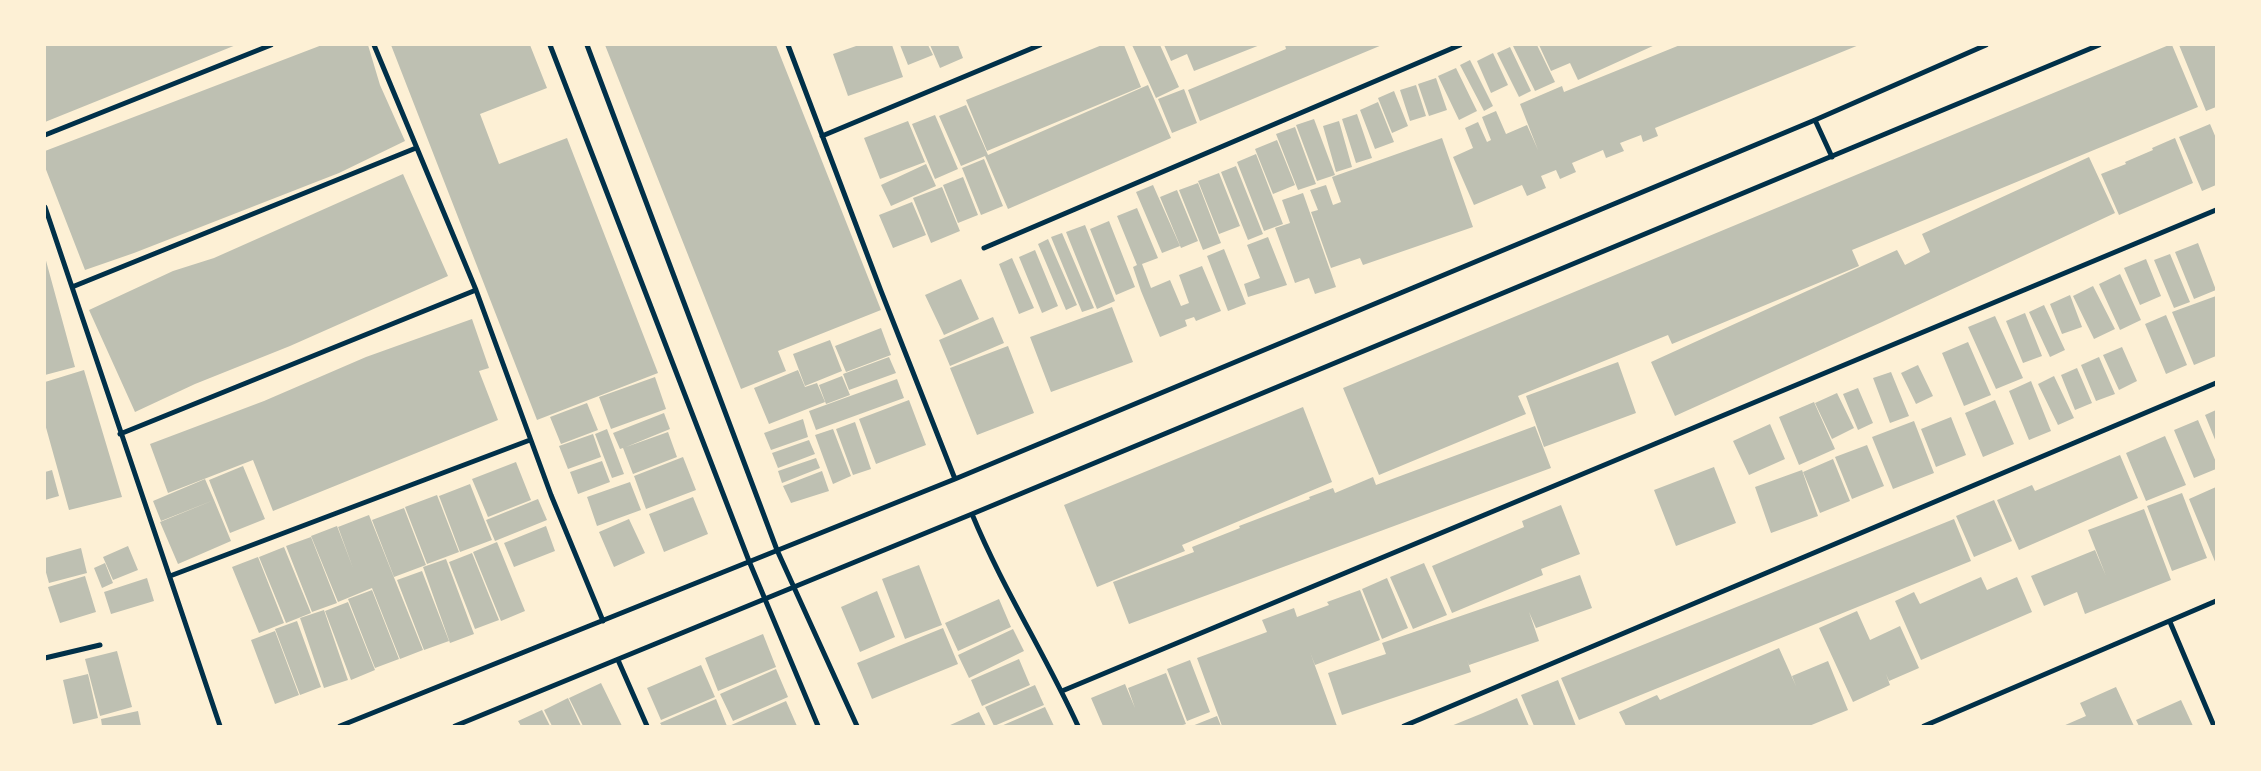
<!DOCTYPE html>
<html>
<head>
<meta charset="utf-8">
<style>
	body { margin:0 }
	#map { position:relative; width:2261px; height:771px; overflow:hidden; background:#fdf0d5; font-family:Signika,sans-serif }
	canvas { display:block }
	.frame { position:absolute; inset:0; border:46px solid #fdf0d5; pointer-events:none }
</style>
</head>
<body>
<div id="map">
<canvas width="2261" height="771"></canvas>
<div class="frame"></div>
</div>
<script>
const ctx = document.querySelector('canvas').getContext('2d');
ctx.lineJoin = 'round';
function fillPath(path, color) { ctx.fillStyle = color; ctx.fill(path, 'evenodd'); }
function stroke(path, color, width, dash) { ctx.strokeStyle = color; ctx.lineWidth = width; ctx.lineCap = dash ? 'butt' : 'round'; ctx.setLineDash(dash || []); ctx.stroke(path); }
fillPath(new Path2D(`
	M45,45H236L45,122Z
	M322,45H368L380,85L405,141L339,173L134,253L85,270L45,167V151Z
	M391,45H530L547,88L480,114L499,164L567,138L658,373L537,420Z
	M605,45H776L881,310L778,351L786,371L741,389Z
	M859,45H892L903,77L848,96L833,54Z
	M900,45H928L933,55L908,65Z
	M930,45H958L963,58L940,68Z
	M1102,45H1124L1141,87L987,151L966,100Z
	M1132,45H1160L1179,87L1156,98Z
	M1164,45H1260L1194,71L1187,54L1171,61Z
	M1285,45H1382L1200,121L1188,90L1286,49Z
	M1515,45H1537L1555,82L1535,91L1513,46Z
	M1539,45H1655L1578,80L1570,63L1551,71Z
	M1680,45H1859L1655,128L1658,136L1643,142L1641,135L1620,143L1624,151L1606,158L1603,150L1572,163L1576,172L1560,179L1556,170L1541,176L1546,188L1527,196L1522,185L1474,205L1453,157L1473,148L1465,128L1478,122L1487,142L1491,140L1482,117L1496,111L1506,134L1527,125L1538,150L1520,104L1562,86L1564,92Z
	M2169,45H2172L2198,107L1852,250L1859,266L1672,344L1668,335L1518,396L1526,414L1379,475L1343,388Z
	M2179,45H2216V107L2206,111Z
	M1510,47L1531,91L1519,97L1497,53Z
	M1493,53L1508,85L1491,93L1477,61Z
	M1470,60L1493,106L1484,111L1460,65Z
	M1456,68L1477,111L1459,120L1438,76Z
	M1436,78L1447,110L1429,116L1418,84Z
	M1148,85L1171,138L1008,209L985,156L961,166L939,116L966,105L988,155Z
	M1416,85L1426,116L1410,121L1400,90Z
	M1184,89L1197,123L1172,133L1158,99Z
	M1394,91L1408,126L1392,133L1378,98Z
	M1378,102L1394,142L1375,149L1360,110Z
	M1357,114L1372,158L1356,163L1342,119Z
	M935,115L958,169L935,179L912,124Z
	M1314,119L1335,175L1317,181L1296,125Z
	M908,121L925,162L880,179L864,138Z
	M1339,121L1352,167L1336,172L1323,126Z
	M2210,124L2216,138V185L2202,191L2179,137Z
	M1295,127L1316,184L1298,190L1276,134Z
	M1442,138L1473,227L1363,265L1360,258L1331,268L1311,212L1318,210L1310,190L1326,185L1333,205L1341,202L1332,177Z
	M2175,138L2193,183L2119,215L2101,174L2126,164L2125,162L2153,150L2152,148Z
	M1277,140L1295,185L1273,194L1255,149Z
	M1256,154L1283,224L1264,231L1237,162Z
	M2089,157L2115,213L1882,322L1675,416L1651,362L1897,250L1905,265L1930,252L1922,234Z
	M984,159L1003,206L981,215L962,168Z
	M926,164L936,186L891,206L881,185Z
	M1236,166L1263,234L1248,240L1221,172Z
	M1219,173L1240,226L1219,234L1198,181Z
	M403,174L448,276L290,346L195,384L135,412L89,310L173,271L214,258Z
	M963,177L978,215L958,223L943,185Z
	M1198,183L1221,243L1203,250L1179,190Z
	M1153,185L1180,246L1162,253L1136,192Z
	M942,187L960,231L931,243L913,198Z
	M1177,190L1198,241L1181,248L1160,197Z
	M1303,193L1336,287L1315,294L1309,278L1295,283L1275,228L1290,223L1282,200Z
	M912,202L926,235L893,248L879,215Z
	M1137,208L1158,258L1142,264L1151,288L1170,280L1181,306L1189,303L1179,275L1202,266L1221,311L1196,321L1194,317L1185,320L1187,326L1160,337L1141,291L1133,267L1137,265L1117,216Z
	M1109,221L1135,287L1116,295L1090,229Z
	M1085,225L1115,301L1097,309L1066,232Z
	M1062,233L1094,308L1082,312L1051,237Z
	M1268,237L1287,285L1248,297L1244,284L1260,278L1247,245Z
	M1048,239L1077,305L1066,310L1038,244Z
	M2198,243L2216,290L2194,299L2175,252Z
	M1224,249L1246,304L1228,311L1207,256Z
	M1035,250L1058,306L1042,313L1019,257Z
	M2170,254L2190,302L2174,308L2154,260Z
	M45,257L75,367L45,375Z
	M1012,258L1034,308L1019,314L999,264Z
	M2146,259L2161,296L2140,305L2124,268Z
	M2120,274L2141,320L2120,330L2099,284Z
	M961,279L979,319L944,335L925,295Z
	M2093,286L2115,329L2094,339L2073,296Z
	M2070,295L2082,327L2062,334L2050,304Z
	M2216,296V356L2194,365L2172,312Z
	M2044,305L2065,350L2050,357L2029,312Z
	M1112,307L1133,362L1051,392L1030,337Z
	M2025,313L2042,356L2023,363L2006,321Z
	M2166,315L2187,365L2166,374L2145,324Z
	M1995,316L2023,378L1996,389L1968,327Z
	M993,317L1004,343L950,366L939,340Z
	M472,319L489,368L479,371L498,420L273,511L253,460L168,493L150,444L264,401L366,357Z
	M881,328L891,355L846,372L835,346Z
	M830,340L842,371L805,386L793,354Z
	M1968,342L1991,395L1964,406L1942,353Z
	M1008,346L1034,413L977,435L950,368Z
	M2122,347L2137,381L2119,390L2103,355Z
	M889,357L896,373L849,390L843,374Z
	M2099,357L2115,394L2096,401L2081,365Z
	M1618,362L1636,413L1544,447L1526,396Z
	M1918,365L1933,396L1916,404L1901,373Z
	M2077,368L2092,403L2075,410L2061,375Z
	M84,370L122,497L69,510L45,424V382Z
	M798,370L805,387L817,383L825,402L769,424L754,388Z
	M1891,372L1909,416L1890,423L1873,378Z
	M842,376L850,395L826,404L819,385Z
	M2054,376L2074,418L2058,425L2038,384Z
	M655,377L666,409L611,429L599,397Z
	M897,379L904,398L816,430L809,411Z
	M2031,381L2051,431L2029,440L2009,391Z
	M1858,388L1873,423L1858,430L1843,394Z
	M1837,393L1854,428L1832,439L1815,403Z
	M909,400L926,445L876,464L859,419Z
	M1995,400L2014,444L1983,457L1965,413Z
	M1814,402L1835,449L1799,465L1779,417Z
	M587,403L598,430L561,444L550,417Z
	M1303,407L1332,482L1182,545L1185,551L1097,587L1064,505Z
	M2216,410V442L2205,415Z
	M664,413L670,429L626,447L668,432L677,457L633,474L623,448L620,449L613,433Z
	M1951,417L1966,455L1936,467L1921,429Z
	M803,419L808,437L771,450L764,433Z
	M2198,420L2216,462V469L2194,478L2174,430Z
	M1914,421L1934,473L1893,489L1872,437Z
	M855,422L871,469L853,475L836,429Z
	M1770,424L1785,459L1749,475L1733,441Z
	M1535,426L1551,468L1129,624L1113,582L1194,552L1192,547L1240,528L1239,526L1310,499L1309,497L1333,488L1335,493L1373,477L1376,485Z
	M607,429L624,474L612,478L595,434Z
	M833,429L851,476L833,484L815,435Z
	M593,434L601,457L568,469L559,446Z
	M2165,436L2186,485L2146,501L2126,453Z
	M809,440L815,454L778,468L772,453Z
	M1867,445L1884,486L1852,499L1835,457Z
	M2120,455L2138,498L2019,550L1997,500L2032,485L2035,491Z
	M683,457L696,490L646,509L634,476Z
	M816,458L820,468L782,483L778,471Z
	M1833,459L1850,501L1820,513L1803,472Z
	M602,461L610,482L578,494L570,472Z
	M516,462L531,500L488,517L472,479Z
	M243,466L265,519L230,533L209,480Z
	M1714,467L1736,523L1676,546L1654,490Z
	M52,470L59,496L45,500V472Z
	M1802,470L1818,516L1771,533L1755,487Z
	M822,471L829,491L791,503L783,486Z
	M205,479L214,500L161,521L153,501Z
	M630,482L641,510L597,526L587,497Z
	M470,484L492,540L460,552L439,496Z
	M2216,487V564L2189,499Z
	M2182,493L2207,558L2172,571L2147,506Z
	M437,495L459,552L427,564L405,507Z
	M693,497L708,534L664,552L649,514Z
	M538,499L547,520L495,541L486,520Z
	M214,500L231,541L178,564L160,522Z
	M1994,500L2012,541L1974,557L1956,516Z
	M1561,505L1580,554L1541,569L1543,575L1452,613L1432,566L1524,527L1522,521Z
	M404,508L426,565L394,577L372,520Z
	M2144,509L2171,580L2085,614L2077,592L2044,606L2031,576L2095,550L2106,576L2088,530Z
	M369,515L423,650L400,659L372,588L338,602L311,536L337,526L353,568L338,527Z
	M629,519L645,553L614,567L599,532Z
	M1954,519L1971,561L1579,720L1561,678Z
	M546,526L555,551L514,567L504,543Z
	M311,537L337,603L312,612L286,546Z
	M497,542L525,611L501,621L473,552Z
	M128,546L138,570L113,580L103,557Z
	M284,547L311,613L286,623L259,557Z
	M81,548L87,573L49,583L45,569V558Z
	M472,553L499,620L475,629L449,562Z
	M258,557L284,623L259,633L232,567Z
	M446,559L474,634L450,643L423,567Z
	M105,563L113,583L102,588L94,568Z
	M1424,563L1447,615L1413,629L1390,577Z
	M919,565L942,625L905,639L882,579Z
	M422,571L449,641L424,650L397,580Z
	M1580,575L1592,608L1536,628L1529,612L1539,641L1469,665L1467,659L1471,672L1342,715L1328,673L1386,654L1382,643Z
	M85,576L96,612L60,623L48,587Z
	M1981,577L1987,590L2017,577L2032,612L1921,660L1895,601L1914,592L1920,604Z
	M147,578L154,601L111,614L104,592Z
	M1387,578L1408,628L1382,639L1362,589Z
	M372,590L399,659L375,668L348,599Z
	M1360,590L1380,640L1315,665L1310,652L1337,726H1222L1197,658L1267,632L1262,620L1294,608L1297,617L1329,605L1327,602Z
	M877,591L895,637L860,652L841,607Z
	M999,599L1011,627L958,651L945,623Z
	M348,602L375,670L351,680L325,611Z
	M324,610L348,680L324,688L300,618Z
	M1857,611L1870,640L1900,626L1919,668L1889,681L1886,674L1890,685L1853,702L1819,628Z
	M297,621L321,687L300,695L275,629Z
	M943,628L958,664L872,699L857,663Z
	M1013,629L1024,651L969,678L958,655Z
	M275,631L299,695L275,704L251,640Z
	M763,634L776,667L718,691L705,658Z
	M1779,648L1796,686L1792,676L1828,661L1848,710L1809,726H1626L1619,712L1657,695L1660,700Z
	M117,651L132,707L100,716L85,659Z
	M1019,659L1030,685L982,706L971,680Z
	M1190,660L1210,712L1187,721L1167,669Z
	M701,665L715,697L661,720L647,688Z
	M776,669L788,697L733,721L720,694Z
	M1166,673L1186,724L1180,726H1103L1091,698L1125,684L1135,708L1128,688Z
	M88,674L98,718L73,724L63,680Z
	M1558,680L1576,726H1534L1521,695Z
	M601,683L622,726H583L569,698Z
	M1035,685L1044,705L994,726L985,707Z
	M2116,687L2134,726H2063L2086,716L2080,703Z
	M568,698L581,726H552L544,710Z
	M1517,698L1529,726H1451L1483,713Z
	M716,699L727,726H662L660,723Z
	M2181,700L2193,726H2139L2136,720Z
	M786,701L797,726H729Z
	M1045,707L1054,726H1001Z
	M542,710L550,726H521L518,721Z
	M138,711L141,726H102L101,719Z
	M979,712L986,726H948Z
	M1217,716L1221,726H1192Z`), '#bec0b2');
stroke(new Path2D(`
	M374,45L476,290L551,495L603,621
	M550,45L749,561L818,726
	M587,45L777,550L857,726
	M788,45L881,291L955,479
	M1815,120L1832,157
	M45,135L271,45
	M822,136L1040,45
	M45,207L220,726
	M984,248L1460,45
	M72,287L416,148
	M120,434L476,290
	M972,514C1002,587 1045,654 1078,726
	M170,576L530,440
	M2170,622L2214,726
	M45,658L100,645
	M618,660L647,726
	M1062,691L2216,210
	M340,726L955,479L1815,120L1986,45
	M455,726L972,514L2099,45
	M1404,726L2216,383
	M1924,726L2216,601`), '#003049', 5);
</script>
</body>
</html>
